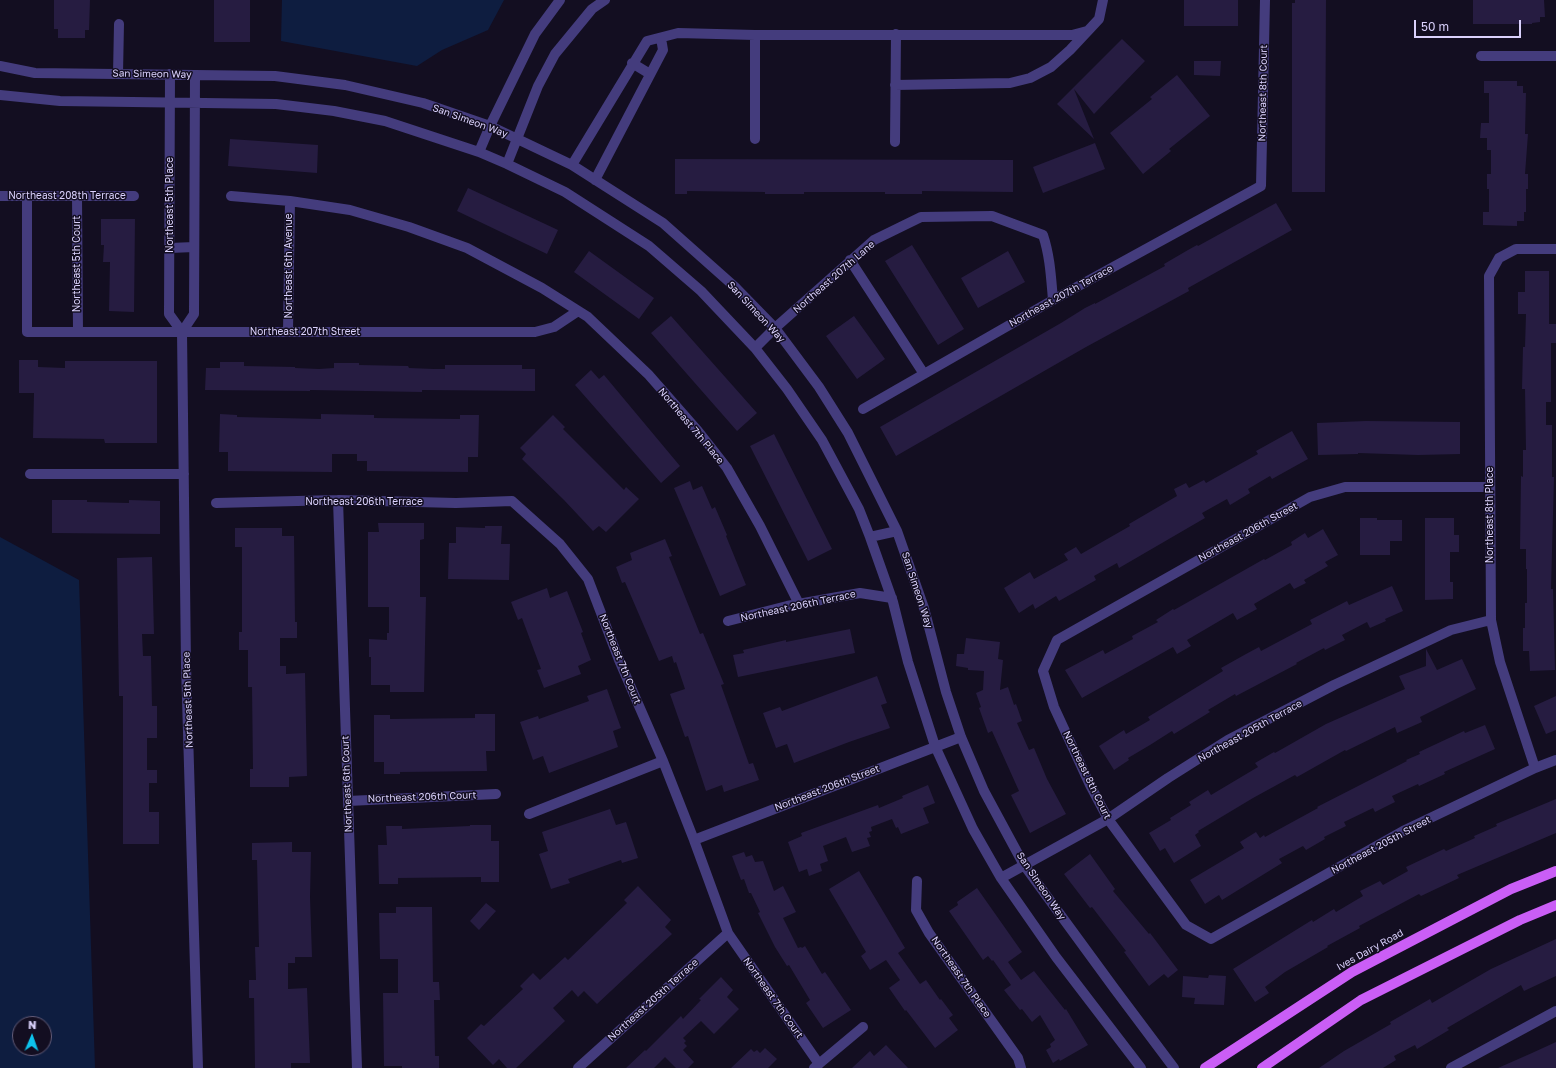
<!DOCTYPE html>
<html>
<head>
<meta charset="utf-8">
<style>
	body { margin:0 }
	#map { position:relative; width:1556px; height:1068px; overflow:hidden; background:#130e21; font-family:"Golos Text",sans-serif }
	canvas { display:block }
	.north { position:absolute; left:12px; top:1016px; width:40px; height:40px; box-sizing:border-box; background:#130e21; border:1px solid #635c79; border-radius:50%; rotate:2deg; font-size:11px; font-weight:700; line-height:16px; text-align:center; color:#dad1fc }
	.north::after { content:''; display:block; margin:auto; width:14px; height:18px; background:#0dc3ec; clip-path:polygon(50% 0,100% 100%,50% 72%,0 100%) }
	.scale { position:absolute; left:1414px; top:20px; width:107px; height:18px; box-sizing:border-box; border:2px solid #dad1fc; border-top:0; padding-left:5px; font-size:12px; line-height:14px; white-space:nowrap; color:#dad1fc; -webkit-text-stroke:3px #130e21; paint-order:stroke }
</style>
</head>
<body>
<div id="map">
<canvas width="1556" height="1068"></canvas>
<div class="north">N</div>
<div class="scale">50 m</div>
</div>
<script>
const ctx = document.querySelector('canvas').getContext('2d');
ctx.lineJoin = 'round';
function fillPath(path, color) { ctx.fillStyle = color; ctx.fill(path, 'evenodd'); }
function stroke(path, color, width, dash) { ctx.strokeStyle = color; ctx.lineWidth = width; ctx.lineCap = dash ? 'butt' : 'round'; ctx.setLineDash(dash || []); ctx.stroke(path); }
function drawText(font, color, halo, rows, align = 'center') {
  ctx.font = font + ' "Golos Text",sans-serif'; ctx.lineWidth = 3; ctx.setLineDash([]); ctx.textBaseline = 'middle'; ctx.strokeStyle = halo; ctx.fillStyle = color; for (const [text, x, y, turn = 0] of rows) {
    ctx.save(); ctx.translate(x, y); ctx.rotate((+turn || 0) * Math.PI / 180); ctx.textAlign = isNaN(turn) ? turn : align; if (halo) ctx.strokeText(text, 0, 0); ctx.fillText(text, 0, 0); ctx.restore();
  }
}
fillPath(new Path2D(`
	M282,0H504L488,30L442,50L417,66L281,41Z
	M0,537L79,580L95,1068H0ZM20,1024H44V1048H20Z`), '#0e1d40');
fillPath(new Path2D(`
	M54,0H90L89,30H85V38H58V29H54Z
	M214,0H250V42H214Z
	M1184,0H1238V26H1184Z
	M1295,0H1326L1325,192H1292V3H1295Z
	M1473,0H1544L1545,17H1540V22L1532,23V24H1473Z
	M1122,39L1145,61L1094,114L1074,89L1094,139L1057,104Z
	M1194,61H1221L1220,76L1194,75Z
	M1177,75L1210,116L1169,149L1171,151L1143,174L1110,133L1152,99L1150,97Z
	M1484,81H1517V86H1523V93H1526L1525,134H1528L1525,174H1528V189H1526V212H1524V221H1517V226L1483,225V212H1489V189H1487V174H1491V150H1487V138H1480L1481,123H1489V93H1484Z
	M230,139L318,145L317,173L228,166Z
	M1095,143L1105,169L1043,193L1033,167Z
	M675,159L1013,160V192L922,191V194H885V192H804V194H765V192L687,191V194H675Z
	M468,188L558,230L547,254L457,211Z
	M1276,203L1292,230L1188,288L1189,291L1086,347L896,456L880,427L1061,323L1085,308L1095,303V304L1165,266L1164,264L1188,250L1197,245L1198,246Z
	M101,219H135L134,312L109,311L110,262H103L104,245H101Z
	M912,245L964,329L938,345L885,261Z
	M589,251L654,298L639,319L574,272Z
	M1008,251L1025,282L978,308L961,278Z
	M1525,271H1549V324H1556V343H1551V402H1546V425H1552V477H1554L1551,589H1553L1555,670L1530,671L1529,651H1523V628H1525V603H1527V569H1526V549H1520L1521,476L1523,477V450H1526L1525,389H1522L1523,347H1525L1526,314H1518V292H1525Z
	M671,316L757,413L737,431L651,333Z
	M854,316L885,359L857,379L826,336Z
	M19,360H38V367L65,368V361H157V443H105L104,439L33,438L34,393H19Z
	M220,362H244V366L295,367V368L319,369L334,368V363H359V365L408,366L409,368L434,369H445V365H522V369H535V391L422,390V392L310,390V391L205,390L206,368H220Z
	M591,370L599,379L604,375L680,466L661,483L575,385Z
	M220,414L237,415V417L321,419V414L374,415V418L460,419V415H479L478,457H468V472L367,471V461H357V454H332V472L228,471V452H219Z
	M553,415L565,427L563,429L624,490L626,487L639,499L606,532L599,526L593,531L564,500L522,459L526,454L520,448Z
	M1366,421L1460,422V454L1418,455L1358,453V454L1318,455L1317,423Z
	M1292,431L1308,459L1272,479L1270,476L1248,489L1250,493L1230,505L1227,499L1202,513L1205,518L1119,568L1117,563L1094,576L1096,580L1059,601L1056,596L1035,609L1033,604L1019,613L1004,588L1030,572L1034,579L1068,560L1064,554L1076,547L1081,554L1130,526L1129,524L1177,496L1174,489L1186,483L1189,488L1204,480L1206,483L1258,454L1256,451Z
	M774,434L832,549L808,561L750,446Z
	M690,481L693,490L702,486L712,509L715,507L727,535L726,536L746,585L720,596L674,488Z
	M52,500H87V502L129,503V500L160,501V534L52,533Z
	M1360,518H1377V520H1402V541H1390V555H1360Z
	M1425,518H1454V535H1459V552H1450V582H1453V599L1425,600Z
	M378,523H424V539L420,540V597H426L424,692H390V685H371V657H369V639L387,640V633H389V607H368V532H379Z
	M485,526H502L501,544H510L509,580L448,579L449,543H456V527L485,528Z
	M235,528H282V536H294L295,622H297V638H280V666H286V674L305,673L307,776L289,777V787H250V769H253L252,687H248V650H239V632H242V547H235Z
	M1323,529L1338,555L1325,562L1328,566L1304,580L1306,583L1294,589L1290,583L1254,604L1257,609L1237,620L1233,613L1187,640L1191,646L1177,654L1173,647L1082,698L1065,670L1103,650L1105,654L1133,639L1132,636L1158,622L1156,620L1173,609L1174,610L1264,559L1265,560L1292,545L1291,542L1305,533L1308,538Z
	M665,539L672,556L669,557L700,634L703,633L724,684L721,685L749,764L753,763L759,780L724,792L722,785L706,791L688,736L685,737L670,694L685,689L676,662L674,663L672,656L659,661L625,582L622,583L616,567L632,560L630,553Z
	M152,557L154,634H142L143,656H151L152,706H157V738H147V770H157V783H149V812H159V844H123V696H119L117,558Z
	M1392,586L1403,611L1385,619L1386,621L1370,628L1367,622L1342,635L1345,640L1325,650L1324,648L1296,663L1297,664L1236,696L1235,694L1208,710L1210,712L1174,734L1172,731L1150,745L1128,758L1129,760L1114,770L1099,746L1124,730L1126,734L1150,720L1148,717L1223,671L1221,668L1246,654L1259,647L1261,651L1312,624L1310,620L1347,601L1349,605Z
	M547,588L550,598L567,591L583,632L581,633L591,660L578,666L581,674L544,688L537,670L541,669L522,618L518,620L511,602Z
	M850,629L855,653L738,677L733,655L744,653L743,650L786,640V642Z
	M966,638L1000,642L998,659L1003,660L1000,690L1008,687L1014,705L1016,704L1022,721L1017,723L1029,750L1034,748L1047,779L1066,814L1030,833L1011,795L1019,791L992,731L988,733L979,708L981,707L976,693L983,690L984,671L968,670V668L956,666L957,654H964Z
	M1426,649L1437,670L1462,659L1476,689L1420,717L1422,722L1397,733L1395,727L1346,751L1345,750L1297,777L1295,775L1253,798L1198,831L1199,832L1195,835L1201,846L1174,863L1165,848L1160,851L1149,833L1171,820L1170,818L1191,805L1189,802L1208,790L1211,795L1258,767L1255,763L1274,752L1275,753L1326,724L1405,689L1399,676L1426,666Z
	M877,676L887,703L881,705L890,728L849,742L794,763L787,744L776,748L763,713L780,707L782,711Z
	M607,689L621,728L613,731L618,747L549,773L543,756L533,760L520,722L538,716L539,719L589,701L587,696Z
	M1556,696V730L1546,734L1534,706Z
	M475,714H495V751H486L487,771L400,772V774H384V762H374V715H390V719L475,718Z
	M1485,725L1495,749L1444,772L1445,774L1419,786L1418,784L1392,796L1395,802L1375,812L1373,808L1344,822L1346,826L1324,837L1325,839L1306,850L1303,846L1279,859L1282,863L1222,900L1219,895L1205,904L1190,880L1244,848L1240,842L1256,832L1260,838L1264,835L1265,837L1318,808L1317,807L1407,761L1406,760L1420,754L1419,752L1464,731L1465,733Z
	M928,785L935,803L923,808L929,823L901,834L898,827L896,828L892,819L871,827L872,831L869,832L871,837L867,838L870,846L852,852L846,837L823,846L828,861L820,864L822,871L809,876L807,869L799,872L788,842L802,836L801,833L878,805L879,808L903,798L902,796Z
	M1556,799V833L1457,875L1459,878L1421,896L1419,894L1359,926L1360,928L1327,946L1328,947L1285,972L1265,987L1269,993L1255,1002L1233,969L1312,920L1313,922L1334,909L1336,912L1363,896L1360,891L1380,881L1383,885L1408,871L1406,867L1444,849L1446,851L1475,838L1474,836L1497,826L1496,824Z
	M610,809L616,825L626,822L638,858L622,863L621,860L568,879L570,883L551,889L539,854L548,851L542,832Z
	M470,825H491V841H499V882H481V877L398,878V884H379L378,845H387L386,826H402V829L470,826Z
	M292,842V852H311L310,897L312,957H295V963H288V989L307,988L310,1063H291V1068H255L254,998H249V980H256L255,947H259L257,860H252V843Z
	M744,852L746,857L752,855L755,862L763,861L774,891L783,886L796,912L783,918L798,948L801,947L802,948L805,946L822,974L825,972L851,1010L823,1028L806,1003L810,1000L789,965L787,966L775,947L758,913L760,912L751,893H749L744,879L741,880L732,856Z
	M1090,854L1115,889L1113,891L1149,934L1150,933L1178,970L1168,978L1164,974L1149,986L1124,952L1126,951L1092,907L1090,908L1064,874Z
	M859,871L905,948L898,953L920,984L926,980L940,1000L941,999L953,1015L949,1018L958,1030L935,1048L906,1010L905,1011L889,988L900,980L886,960L870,970L861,956L866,952L829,889Z
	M638,886L671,920L665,927L672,934L597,1004L584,991L578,997L572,990L553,1008L565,1021L516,1068H507L499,1059L493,1065L467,1038L481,1024L484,1026L523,989L520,986L533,973L540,980L565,957L568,960L627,903L624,900Z
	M977,888L1022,952L1008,962L1021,980L1034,971L1065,1010L1066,1009L1088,1045L1060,1061L1059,1059L1053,1063L1046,1050L1051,1047L1050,1044L1055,1040L1040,1015L1032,1022L1022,1009L1020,1010L1004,990L1011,985L993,960L992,961L988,956L983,960L949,911L958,905L957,902Z
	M486,903L496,911L479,930L470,921Z
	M396,907H432L433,982H439L440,1000H434L435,1056H439V1068H402V1066H384L383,993H398V959H380L379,913H396Z
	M1556,939V976L1524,991L1521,985L1447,1028L1449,1030L1417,1049L1415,1045L1394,1056L1396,1060L1383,1068H1319L1344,1051L1391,1024L1390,1022L1430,999L1432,1003L1491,969Z
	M1209,975L1226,976L1224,1005L1194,1004L1195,998L1182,997L1183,976L1208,978Z
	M721,977L733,990L727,997L739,1009L714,1034L701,1021L683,1038L686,1041L684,1043L687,1046L683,1050L694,1062L688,1068H676L665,1057L654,1068H626L645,1050L646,1051L681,1016L683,1019L701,1000L699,999Z
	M1556,1042V1068H1498L1532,1053Z
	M886,1045L908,1068H852L870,1051L874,1056Z
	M765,1048L777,1059L768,1068H731L751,1049L754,1052L757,1050L760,1053Z`), '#261c41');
stroke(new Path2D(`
	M755,35V139
	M1481,56H1556
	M632,63L650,74
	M0,66L35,73L275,76L345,85L423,103L490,126L572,165L663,223L735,287L775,328L819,387L848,433L897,531L924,608L946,692L961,737L984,791L1024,865L1114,988L1174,1068
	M118,74L119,24
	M170,74L169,314L182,332L186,665L198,1068
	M895,85L1010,83L1030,78L1051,67L1070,50L1099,19L1103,0
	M0,95L60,101L276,104L334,111L385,121L479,152L507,164L565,192L649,246L701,291L755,348L787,389L822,440L859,509L870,537L893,602L908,662L935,746L973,829L1001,878L1056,957L1141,1068
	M895,142L896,34
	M479,152L490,126L535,34L560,0
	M507,164L538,86L555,54L592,9L605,0
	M572,165L647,41L678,33L755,35H1072L1087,31
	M595,180L663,50L661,38
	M0,196H134
	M27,196V332H535L554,327L578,311
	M77,196L78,332
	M231,196L290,201L350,210L409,227L467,248L542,288L588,317L648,374L698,431L727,468L760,526L799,604
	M170,248L194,247
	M850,260L924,374
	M288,331L290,201
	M182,332L194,314L195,75
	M755,348L775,328L874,240L921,217L992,216L1043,235C1050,256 1051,277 1053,300
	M863,409L1053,300L1261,186L1265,0
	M30,474H184
	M1490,487H1345L1310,497L1057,640L1043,671L1054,707L1090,785L1108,819L1186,925L1211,939L1403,831L1535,768L1556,760
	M338,500L357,1068
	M216,503L338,500L456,503L512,501L560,544L588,579L619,660L663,761L694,840L728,933L819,1064
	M870,537L897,531
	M728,621L787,606L860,593L892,598
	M1535,768L1500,662L1491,620L1489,276L1499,258L1516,249H1556
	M348,801L496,794
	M529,814L663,761
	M694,840L961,737
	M1001,878L1108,819L1168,778L1228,740L1334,685L1451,630L1491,620
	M917,881L916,910L929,933L1018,1058L1021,1068
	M578,1068L728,933
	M814,1068L863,1027
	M1451,1068L1556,1011`), '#443c7d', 10);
stroke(new Path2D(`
	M1205,1068L1352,972L1511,889L1556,871
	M1262,1068L1361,1000L1520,920L1556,905`), '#ca5ef6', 10);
drawText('10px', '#dad1fc', '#130e21', [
	["San Simeon Way",152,74,1],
	["Northeast 8th Court",1263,93,-89],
	["San Simeon Way",470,121,20],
	["Northeast 208th Terrace",67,196],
	["Northeast 5th Place",170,205,-90],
	["Northeast 5th Court",77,264,-90],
	["Northeast 6th Avenue",289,266,-90],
	["Northeast 207th Lane",834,277,-41],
	["Northeast 207th Terrace",1061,296,-29],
	["San Simeon Way",756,312,47],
	["Northeast 207th Street",305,332],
	["Northeast 7th Place",691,426,50],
	["Northeast 206th Terrace",364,502],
	["Northeast 8th Place",1490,515,-90],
	["Northeast 206th Street",1248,532,-29],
	["San Simeon Way",917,590,72],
	["Northeast 206th Terrace",798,606,-12],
	["Northeast 7th Court",620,659,68],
	["Northeast 5th Place",188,700,-92],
	["Northeast 205th Terrace",1250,731,-29],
	["Northeast 8th Court",1087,775,64],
	["Northeast 6th Court",347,784,-92],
	["Northeast 206th Street",827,788,-21],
	["Northeast 206th Court",422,797,-2],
	["Northeast 205th Street",1381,845,-28],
	["San Simeon Way",1041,886,56],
	["Ives Dairy Road",1370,950,-29],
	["Northeast 7th Place",961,977,55],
	["Northeast 7th Court",773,998,55],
	["Northeast 205th Terrace",653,1000,-42]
]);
</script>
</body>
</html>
